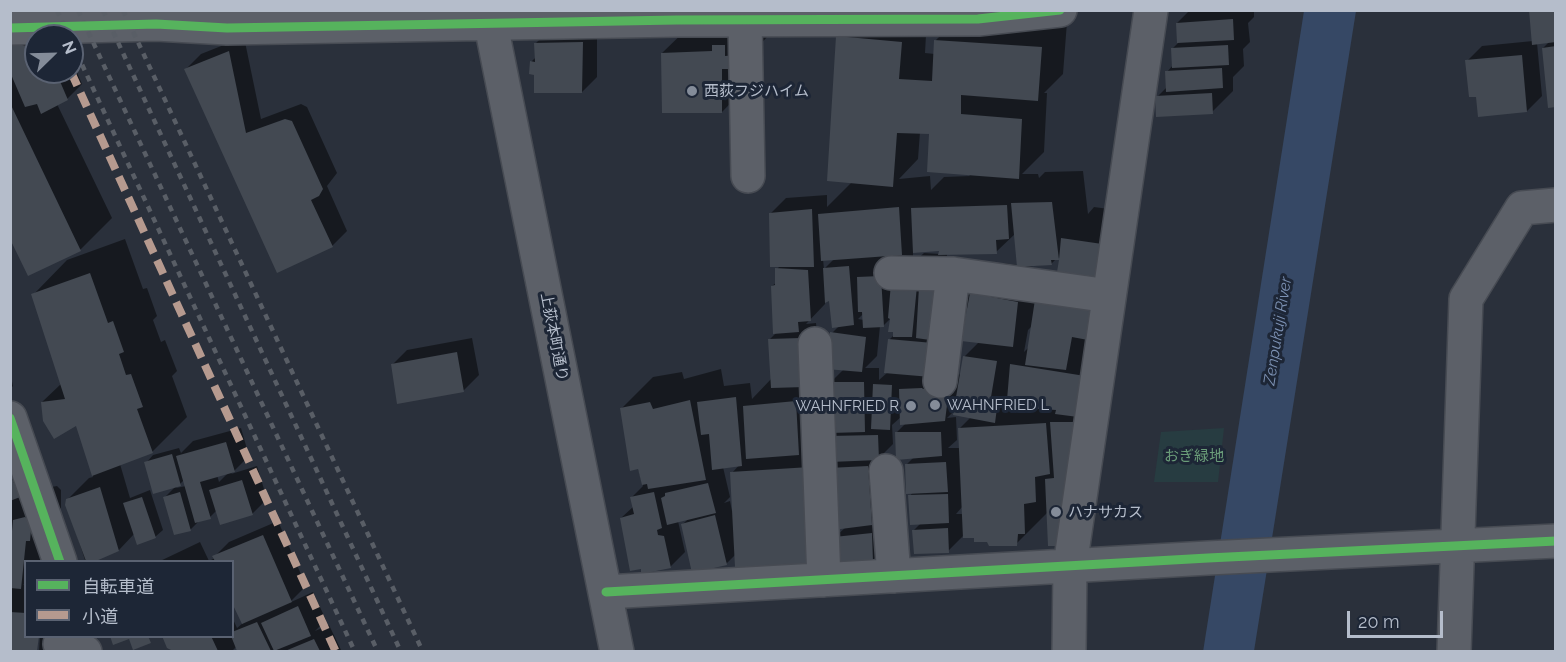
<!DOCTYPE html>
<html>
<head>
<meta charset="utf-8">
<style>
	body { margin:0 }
	#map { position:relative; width:1566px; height:662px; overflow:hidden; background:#2a303b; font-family:Raleway,"Noto Sans JP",sans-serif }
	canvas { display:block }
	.frame { position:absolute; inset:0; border:12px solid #b5bdcb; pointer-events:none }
	.legend { position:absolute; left:24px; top:560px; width:210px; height:78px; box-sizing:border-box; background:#1d2636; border:2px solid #5a6272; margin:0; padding:8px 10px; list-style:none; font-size:18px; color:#b5bdcb }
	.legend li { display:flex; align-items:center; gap:12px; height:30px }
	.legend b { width:30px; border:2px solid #5a6272 }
	.north { position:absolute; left:24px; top:24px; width:60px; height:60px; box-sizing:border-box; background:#1d2636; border:2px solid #5a6272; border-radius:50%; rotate:67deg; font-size:16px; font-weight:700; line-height:24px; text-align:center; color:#b5bdcb }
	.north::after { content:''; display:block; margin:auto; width:21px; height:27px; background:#848c99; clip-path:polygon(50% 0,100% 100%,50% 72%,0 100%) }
	.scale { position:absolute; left:1347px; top:611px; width:96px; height:27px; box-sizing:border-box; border:3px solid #b5bdcb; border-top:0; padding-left:8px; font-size:18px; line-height:21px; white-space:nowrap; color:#b5bdcb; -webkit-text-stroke:4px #1d2636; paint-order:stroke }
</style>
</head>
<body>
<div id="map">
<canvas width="1566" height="662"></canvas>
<div class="frame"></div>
<ul class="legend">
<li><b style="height:8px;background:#56b35d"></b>自転車道</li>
<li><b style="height:8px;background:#b69a8f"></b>小道</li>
</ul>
<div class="north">N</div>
<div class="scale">20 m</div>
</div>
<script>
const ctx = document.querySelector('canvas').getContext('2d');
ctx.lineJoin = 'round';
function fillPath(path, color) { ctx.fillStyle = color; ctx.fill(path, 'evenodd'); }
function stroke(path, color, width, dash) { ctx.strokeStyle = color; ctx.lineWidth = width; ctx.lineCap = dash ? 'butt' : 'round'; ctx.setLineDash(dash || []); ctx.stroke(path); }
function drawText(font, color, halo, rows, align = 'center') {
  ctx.font = font + ' Raleway,"Noto Sans JP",sans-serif'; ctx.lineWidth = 6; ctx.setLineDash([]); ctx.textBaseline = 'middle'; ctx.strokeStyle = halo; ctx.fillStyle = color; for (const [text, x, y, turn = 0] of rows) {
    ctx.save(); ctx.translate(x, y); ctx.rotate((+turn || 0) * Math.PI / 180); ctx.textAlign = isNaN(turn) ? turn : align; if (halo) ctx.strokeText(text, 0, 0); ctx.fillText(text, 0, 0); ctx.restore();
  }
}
fillPath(new Path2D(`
	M1224,428L1218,482H1154L1161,432Z`), '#273c41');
fillPath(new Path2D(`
	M1304,11H1356L1254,651L1203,652Z`), '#364865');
fillPath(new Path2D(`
	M1190,10H1254V17L1248,23L1250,42L1243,49L1244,66L1233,77V91L1212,112L1157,97L1168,86L1167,72L1173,65V48L1179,42L1177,23Z
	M1556,10V106L1543,48L1550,41L1537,43L1542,96L1527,111L1477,95L1467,61L1482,46L1533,41Z
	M863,11L927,17L925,53L935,54V41L961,15L1067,22L1063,74L1044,93H1047L1044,152L1022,174H1038L1039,178L1045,172L1083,171L1088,214L1094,207L1139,213L1138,222L1132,228L1115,345L1048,512L1016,544L988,540L976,536H963L948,551L914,530L921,523L910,496L913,492L907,464L914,457L896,433L906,423L901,417L892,425L893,444L883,454L887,546L872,561L835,537L846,527L839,528L834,535L802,567L736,554L727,563L683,524L689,518L678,521L685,552L670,567L621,518L634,506L632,497L643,486L621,409L653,377L682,372L684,379L721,369L724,386L750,383L752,399L772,378L770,339L777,332L772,286L777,282V269L780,266L771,213L786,198L827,195V207L852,182L838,37ZM920,132L930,133L970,176L944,177L931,190L930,176L899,179L918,159ZM1016,233L1018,265L1003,263L972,293L970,260L952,257L947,262V253L996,252ZM941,250L940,254L924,253L913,263V252ZM835,258L824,269L823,259ZM1057,258H1060L1061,271L1047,285L1049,271L1025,267L1051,264ZM831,299L839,326L832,333L844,369L828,385L820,370L816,323L806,324L825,304V301ZM969,307L980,341L965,356L962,375L952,373L948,328ZM864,313V320L858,319ZM892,317L894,335L890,339L888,372L879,380V368H865L877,356L880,326L884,325ZM1033,325L1029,347L1024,352L1028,330ZM956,409L971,417L959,429L960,448H948L957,440L956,417L947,418ZM740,464L732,473V511L730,501L724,503L730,497L723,467ZM963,506L964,514H956Z
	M694,22L768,24V36L753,52V80L722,112L662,53Z
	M551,28H597V77L582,92L535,73L531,62L536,57V43Z
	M36,36V72H72V61L82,84L67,99L57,104L112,218L81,249L29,274L10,236V77L14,74L10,38Z
	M244,37L261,119L301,104L307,107L337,173L327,186L347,231L332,246L186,69L201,54Z
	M125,239L143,289L147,288L157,316L153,320L161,342L165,340L177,371L172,376L187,417L152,452L120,464L130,498L150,490L163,530L155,537L135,533L119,550L90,562L85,560L67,505V500L89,478L93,477L77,424L42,402L62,383L33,295L67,260Z
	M472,338L479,375L464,390L399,402L392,365L407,350Z
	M10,372L13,386L10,389Z
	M241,428L249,456L231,474L257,466L267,499L252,514L217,510L210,517L198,522L191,529L175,534L165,497L176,486L146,463L153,455L179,448L181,453L193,441ZM229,472L219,482L217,475ZM184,480L186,486L176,488Z
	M19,470L27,488L17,498L35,500L46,488L57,486L61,490V508L56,513L47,562H26V583L23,585H26V636H37L36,652H10V473Z
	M278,521L306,586L289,603L313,592L326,620L315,631L329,625L342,652H239L237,646L231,652H176L168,647L164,636H232V617L237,628L243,623L232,562H158L200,542L209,561L215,558L214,557L229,542Z
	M40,636H62L53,652H39Z`), '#0007');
fillPath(new Path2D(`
	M1529,10H1556V42L1532,45Z
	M1233,19L1234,40L1177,43L1176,23Z
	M836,36L902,42L899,79L932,81L934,40L1042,47L1038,101L961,95V114L1022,119L1019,179L927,172L929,134L897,133L893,187L827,181Z
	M10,41L25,46L36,45V72H56L68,100L41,114L37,104L25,107L10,72Z
	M583,42L582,93H534V75L529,74L530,61L535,62L534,43Z
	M712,45H725V56L737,55V69H722V113H662L661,53L712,51Z
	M1228,45L1229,65L1172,68L1171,48Z
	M1556,46V107L1548,108L1542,48Z
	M229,51L246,133L285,119L292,121L323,189L319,196L311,200L333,247L277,273L184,69Z
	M1522,55L1527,112L1478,117L1476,97H1469L1465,60Z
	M1222,68L1223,88L1166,92L1165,71Z
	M1212,93L1213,114L1156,117L1155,96Z
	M10,103L81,251L28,276L10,239Z
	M1052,202L1059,260L1061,238L1109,245L1099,277L1057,272L1059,260H1051L1052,265L1017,267L1011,203Z
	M1007,205L1009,239L996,240L997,254L938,255L939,251L913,253L911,208Z
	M899,207L902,255L821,261L818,214Z
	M812,209L814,267H770L769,213Z
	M849,266L854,325L832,328L829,301L825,303L823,268Z
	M775,268L808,270L811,321L798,322L799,332L773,334L771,286L775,285Z
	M90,273L108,323L113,321L124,352L119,354L126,375L131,374L143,407L137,409L153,453L92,476L76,426L54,439L43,421L41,402L65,399L31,294Z
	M881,276L884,327L863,328L862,312H858L857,277Z
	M891,283L917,286L912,337H893V332H888L890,319L888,318Z
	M919,287L940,292L937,341L916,338Z
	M970,293L1018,302L1013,347L961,341Z
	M1036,293L1092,299L1088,340L1072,337L1066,370L1025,365Z
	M830,332L866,337L862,372L826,369Z
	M801,338L805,387L771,388L768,339Z
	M888,339L933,343L931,377L884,373Z
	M457,352L464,392L397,404L391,364Z
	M963,356L997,361L991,397L998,400L995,423L953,415Z
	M1010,364L1085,376L1078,417L1055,414L1056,410L1024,408L1025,401L1007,400Z
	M829,382H864L865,432L830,433Z
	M873,384L892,385L890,430L871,429Z
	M922,388L923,389L936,388L949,389L945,421L900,425L899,389Z
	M736,397L742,466L712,470L709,434L701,435L697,402Z
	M690,400L706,480L648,489L647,484L642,485L638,469L630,471L620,408L650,402L653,409Z
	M796,401L799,455L746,459L743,406Z
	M1050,422H1078L1059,546H1048L1045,479L1054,478Z
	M1046,423L1050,474L1035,477L1036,502L1024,504L1025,534H1018L1017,546H989L987,542H974V538H963L958,428Z
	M895,432H941L942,456L896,460Z
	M878,435L879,460L830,462L829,436Z
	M226,442L235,472L200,482L211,519L195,523L176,456Z
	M172,454L181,486L153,494L144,462Z
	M946,462L948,492L906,494L905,464Z
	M868,466L872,525L833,530L829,468Z
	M810,467L814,549L803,568L738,571V567H735L730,472Z
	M10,474L20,497L10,501Z
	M242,480L253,515L220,525L209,490Z
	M708,483L716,513L667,525L661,498L665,496V493Z
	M100,487L119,551L96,561H86L65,505L66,499Z
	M180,492L191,531L174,535L163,497Z
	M654,492L662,528L657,530L658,535L664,536L671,568L641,574V569L630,571L620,518L634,514L630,497Z
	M948,494L949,523L910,525L908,495Z
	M142,497L156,538L137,545L123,503Z
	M715,515L727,565L692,573L681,524Z
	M25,517L30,521L31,530L30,541H26L21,589L10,588V531H12L13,520Z
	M948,528L949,553L914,554L912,530Z
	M872,533L873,562L840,566L834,537Z
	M263,535L292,602L242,624L232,603V561H215L212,556Z
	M298,606L311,636L274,651L261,623Z
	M10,612L26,613V636H39L37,651H10Z
	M257,622L271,651H237L231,636H232V632Z
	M110,636H148L151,643L133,650L129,639L113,645Z
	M162,636H211L218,651H173L167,648Z
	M314,639L320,651H285Z`), '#434952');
const minor = new Path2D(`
	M488,10L617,652
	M745,21L748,176
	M10,28L156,24L227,28L677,20L978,19L1060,10
	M891,273L953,274L1109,296
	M815,344L824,580
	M940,381L953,274
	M10,418L60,562
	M886,471L894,576
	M606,592L1208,558L1556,541
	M60,644L85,652
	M1069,652L1070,566L1151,10
	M1454,652L1466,299L1522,208L1556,205`);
stroke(minor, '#474b53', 36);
stroke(minor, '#5c6068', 33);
stroke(new Path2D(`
	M57,10L69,36
	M78,10L378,652
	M103,10L401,652
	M123,10L423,652
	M72,43L355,652`), '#595e66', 4.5, [6, 6]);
stroke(new Path2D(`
	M71,72L336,652`), '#b69a8f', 8, [15, 8]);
stroke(new Path2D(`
	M10,28L156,24L227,28L677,20L978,19L1060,10
	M10,418L60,562
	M606,592L1208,558L1556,541`), '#56b35d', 9);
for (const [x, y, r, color] of [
	[692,91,6,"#848c99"],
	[935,405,6,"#848c99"],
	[911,406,6,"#848c99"],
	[1056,512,6,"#848c99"]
]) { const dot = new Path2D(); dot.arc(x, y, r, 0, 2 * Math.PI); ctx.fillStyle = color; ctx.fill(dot); stroke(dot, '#1d2636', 2); }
drawText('15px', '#b5bdcb', '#1d2636', [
	["西荻フジハイム",704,91],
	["WAHNFRIED L",947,405],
	["WAHNFRIED R",899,406,"right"],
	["ハナサカス",1068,512]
], 'left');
drawText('15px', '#b5bdcb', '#1d2636', [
	["上荻本町通り",554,337,79]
]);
drawText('15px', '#6b9d79', '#1d2636', [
	["おぎ緑地",1194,456]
]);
drawText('italic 16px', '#7c91b3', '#1d2636', [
	["Zenpukuji River",1278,331,-81]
]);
</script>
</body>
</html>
